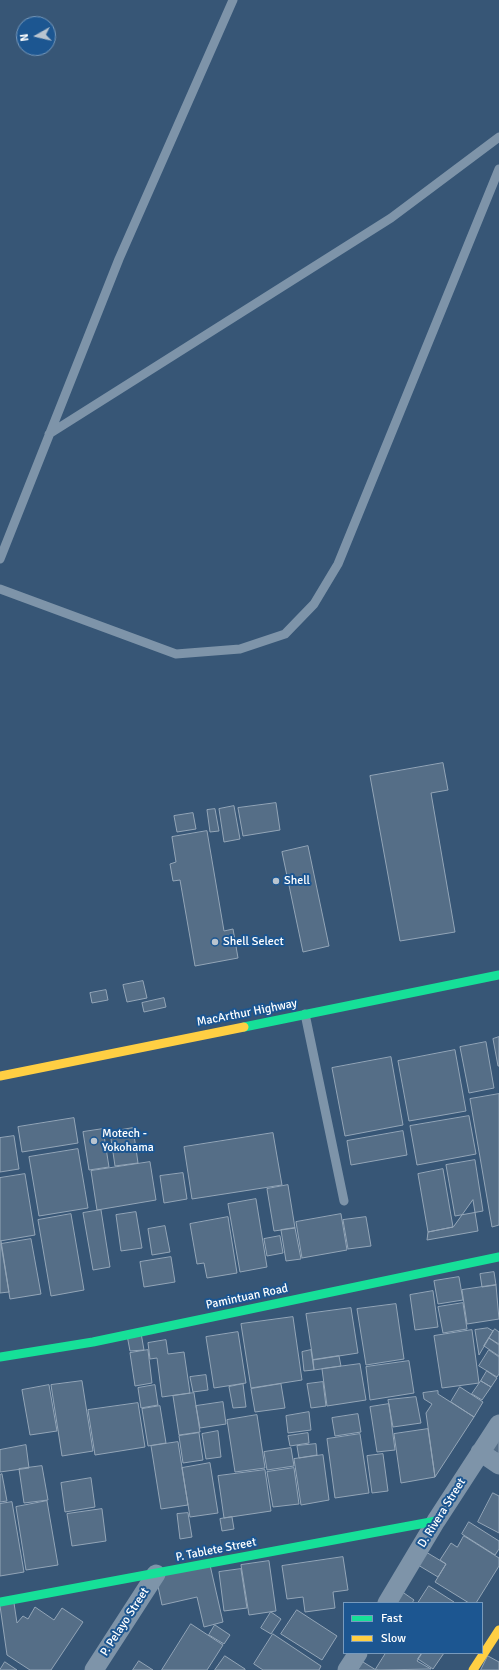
<!DOCTYPE html>
<html>
<head>
<meta charset="utf-8">
<style>
	body { margin:0 }
	#map { position:relative; width:499px; height:1670px; overflow:hidden; background:#375676; font-family:Signika,sans-serif }
	canvas { display:block }
	.legend { position:absolute; left:343px; top:1602px; width:140px; height:52px; box-sizing:border-box; background:#1c5691; border:1px solid #779abd; margin:0; padding:5px 7px; list-style:none; font-size:12px; color:#fff }
	.legend li { display:flex; align-items:center; gap:8px; height:20px }
	.legend b { width:20px; border:1px solid #779abd }
	.north { position:absolute; left:16px; top:16px; width:40px; height:40px; box-sizing:border-box; background:#1c5691; border:1px solid #779abd; border-radius:50%; rotate:262deg; font-size:11px; font-weight:700; line-height:16px; text-align:center; color:#fff }
	.north::after { content:''; display:block; margin:auto; width:14px; height:18px; background:#b9c4cf; clip-path:polygon(50% 0,100% 100%,50% 72%,0 100%) }
</style>
</head>
<body>
<div id="map">
<canvas width="499" height="1670"></canvas>
<ul class="legend">
<li><b style="height:5px;background:#16e098"></b>Fast</li>
<li><b style="height:5px;background:#ffcf43"></b>Slow</li>
</ul>
<div class="north">N</div>
</div>
<script>
const ctx = document.querySelector('canvas').getContext('2d');
ctx.lineJoin = 'round';
function fillPath(path, color) { ctx.fillStyle = color; ctx.fill(path, 'evenodd'); }
function stroke(path, color, width, dash) { ctx.strokeStyle = color; ctx.lineWidth = width; ctx.lineCap = dash ? 'butt' : 'round'; ctx.setLineDash(dash || []); ctx.stroke(path); }
function drawText(font, color, halo, rows, align = 'center') {
  ctx.font = font + ' Signika,sans-serif'; ctx.lineWidth = 4; ctx.setLineDash([]); ctx.textBaseline = 'middle'; ctx.strokeStyle = halo; ctx.fillStyle = color; for (const [text, x, y, turn = 0] of rows) {
    ctx.save(); ctx.translate(x, y); ctx.rotate((+turn || 0) * Math.PI / 180); ctx.textAlign = isNaN(turn) ? turn : align; if (halo) ctx.strokeText(text, 0, 0); ctx.fillText(text, 0, 0); ctx.restore();
  }
}
const building = new Path2D(`
	M443,763L448,790L431,793L455,932L400,941L370,776Z
	M276,803L280,830L243,836L238,808Z
	M234,806L240,839L224,842L219,809Z
	M215,809L219,831L210,832L207,810Z
	M193,813L196,829L177,832L174,816Z
	M207,831L224,931L233,929L238,958L195,966L180,880L173,881L170,864L176,862L172,837Z
	M308,846L329,946L303,952L282,852Z
	M143,981L147,998L127,1002L123,985Z
	M106,990L108,1000L92,1003L90,993Z
	M164,998L166,1007L144,1012L142,1003Z
	M499,1037V1066H498L493,1039Z
	M486,1042L494,1088L469,1093L460,1047Z
	M455,1050L466,1111L409,1121L398,1061Z
	M391,1057L403,1125L345,1136L332,1068Z
	M499,1094V1225L492,1227L470,1099Z
	M469,1116L476,1154L417,1165L410,1126Z
	M74,1118L78,1143L22,1152L18,1127Z
	M133,1128L138,1163L115,1166L110,1132Z
	M103,1129L109,1167L89,1170L83,1132Z
	M403,1131L407,1155L351,1165L347,1141Z
	M273,1133L282,1185L192,1199L184,1147Z
	M14,1136L19,1169L0,1172V1138Z
	M78,1149L88,1208L39,1216L29,1157Z
	M475,1160L483,1211L455,1216L446,1165Z
	M150,1162L156,1200L97,1210L91,1171Z
	M443,1169L453,1227L428,1232L418,1174Z
	M183,1173L187,1199L164,1203L160,1176Z
	M25,1174L35,1235L0,1241V1178Z
	M288,1185L295,1228L274,1231L267,1189Z
	M256,1199L267,1267L240,1272L228,1204Z
	M473,1200L478,1231L427,1240L428,1232L453,1227Z
	M101,1210L110,1267L93,1270L83,1213Z
	M136,1212L142,1248L121,1251L116,1215Z
	M71,1214L84,1290L51,1296L38,1220Z
	M341,1214L347,1250L302,1258L296,1222Z
	M228,1217L237,1273L207,1278L204,1263L197,1264L190,1224Z
	M366,1217L371,1246L348,1249L343,1220Z
	M165,1226L170,1252L152,1255L148,1229Z
	M295,1228L301,1259L286,1261L281,1230Z
	M280,1236L283,1253L267,1256L264,1239Z
	M31,1239L41,1294L10,1299L1,1244Z
	M1,1241L9,1292L0,1293V1242Z
	M171,1257L175,1282L144,1287L140,1262Z
	M494,1272L496,1285L482,1287L480,1274Z
	M459,1277L463,1300L438,1304L434,1281Z
	M496,1285L499,1319L467,1324L462,1290Z
	M433,1291L438,1327L415,1330L410,1295Z
	M463,1303L467,1329L443,1333L438,1307Z
	M396,1304L404,1359L366,1365L357,1309Z
	M351,1308L358,1353L313,1360L306,1314Z
	M293,1317L302,1380L251,1388L241,1324Z
	M488,1328L493,1331L479,1355L475,1330Z
	M495,1329L499,1332V1344L489,1338Z
	M472,1330L479,1383L442,1388L434,1336Z
	M238,1332L246,1383L214,1388L206,1337Z
	M141,1333L144,1350L130,1351L127,1335Z
	M489,1338L499,1345V1356L484,1346Z
	M166,1340L168,1354L184,1352L190,1393L162,1397L157,1358L150,1359L148,1343Z
	M148,1350L152,1383L135,1386L130,1353Z
	M311,1350L314,1370L304,1371L302,1352Z
	M489,1350L499,1357V1374L497,1377L479,1366Z
	M339,1356L341,1366L314,1370L313,1360Z
	M409,1361L414,1393L370,1400L366,1367Z
	M360,1364L366,1400L327,1406L322,1369Z
	M487,1371L497,1378L491,1387L481,1381Z
	M206,1375L208,1390L193,1392L190,1377Z
	M82,1381L93,1451L62,1456L51,1385Z
	M481,1381L491,1387L482,1400L472,1394Z
	M323,1382L326,1406L311,1408L307,1384Z
	M243,1384L246,1407L233,1408L229,1387Z
	M281,1384L285,1408L255,1412L251,1389Z
	M49,1385L57,1431L30,1435L22,1390Z
	M155,1385L158,1405L141,1408L138,1388Z
	M460,1387L483,1402L474,1417L451,1402Z
	M438,1391V1394L474,1417L435,1477L426,1413L432,1404L424,1399L423,1393Z
	M194,1393L200,1432L179,1435L173,1396Z
	M416,1397L421,1423L393,1427L388,1400Z
	M223,1402L226,1424L200,1428L196,1406Z
	M138,1403L145,1447L95,1455L88,1410Z
	M389,1404L395,1450L377,1452L370,1407Z
	M160,1406L166,1443L148,1446L142,1409Z
	M309,1412L311,1430L288,1433L286,1416Z
	M358,1414L361,1432L335,1436L332,1418Z
	M257,1415L265,1468L235,1472L227,1420Z
	M428,1429L435,1477L401,1483L394,1434Z
	M218,1431L221,1457L206,1459L202,1434Z
	M199,1433L203,1460L183,1463L179,1436Z
	M308,1433L309,1443L290,1446L288,1436Z
	M360,1434L369,1493L335,1498L327,1439Z
	M499,1438V1454L492,1450Z
	M178,1442L188,1505L161,1509L151,1446Z
	M316,1444L317,1455L299,1458L297,1446Z
	M26,1445L29,1468L0,1472V1450Z
	M291,1448L294,1466L267,1470L264,1452Z
	M383,1454L388,1491L372,1493L367,1456Z
	M323,1455L329,1500L301,1505L294,1459Z
	M210,1463L218,1513L190,1517L182,1468Z
	M42,1466L48,1500L24,1503L19,1469Z
	M294,1468L299,1504L273,1507L267,1472Z
	M265,1470L271,1511L224,1518L218,1476Z
	M2,1474L7,1501L0,1502V1475Z
	M91,1478L95,1507L65,1512L61,1483Z
	M493,1493L499,1496V1533L478,1522Z
	M47,1501L58,1565L26,1570L16,1507Z
	M12,1502L24,1572L0,1576V1504Z
	M102,1509L106,1541L72,1546L67,1514Z
	M188,1513L192,1537L180,1539L177,1514Z
	M232,1517L234,1529L222,1531L220,1519Z
	M469,1522L499,1541V1549L495,1555L462,1534Z
	M464,1536L499,1558V1566L476,1603H469L435,1582L446,1564L440,1560L451,1543L457,1547Z
	M426,1552L446,1564L438,1577L418,1565Z
	M343,1557L348,1590L333,1592L335,1608L305,1612L303,1597L287,1599L282,1566Z
	M269,1561L276,1611L249,1615L241,1565Z
	M210,1565L223,1622L204,1627L197,1597L162,1605L156,1577Z
	M241,1569L247,1608L224,1611L219,1572Z
	M429,1586L454,1602V1603H418Z
	M401,1591L414,1600L412,1603H393Z
	M14,1603L17,1623L23,1616L28,1619L35,1607L54,1620L62,1608L83,1622L51,1670H30L7,1655L0,1606Z
	M297,1610L337,1636L322,1660L281,1634Z
	M271,1612L281,1619L271,1634L261,1628Z
	M191,1624L223,1645L207,1670H162Z
	M215,1625L230,1635L224,1644L209,1635Z
	M273,1634L321,1666L319,1670H263L254,1664Z
	M386,1653H422L417,1661L431,1669L378,1670L376,1669Z
	M422,1653H444L433,1669L418,1659Z
	M225,1656L245,1669V1670H215Z
	M488,1656L499,1662V1670H481Z
	M139,1661L153,1670H133Z
	M5,1662L17,1670H0Z
	M363,1662L376,1670H358Z`);
fillPath(building, '#556e87');
stroke(building, '#93a5b7', 1);
stroke(new Path2D(`
	M49,434L391,218L499,137
	M0,559L119,259L233,0
	M0,589L176,654L240,649L285,634L314,604L338,564L499,169
	M305,1014L344,1201`), '#7e94a9', 9);
stroke(new Path2D(`
	M480,1452L499,1465
	M387,1603L436,1521L499,1424
	M94,1670L156,1574
	M347,1670L358,1653`), '#7e94a9', 19);
stroke(new Path2D(`
	M244,1027L499,975
	M0,1357L93,1342L499,1257
	M0,1602L436,1521`), '#16e098', 9);
stroke(new Path2D(`
	M0,1076L244,1027
	M473,1670L499,1630`), '#ffcf43', 9);
for (const [x, y, r, color] of [
	[276,881,4,"#b9c4cf"],
	[215,942,4,"#b9c4cf"],
	[94,1141,4,"#b9c4cf"]
]) { const dot = new Path2D(); dot.arc(x, y, r, 0, 2 * Math.PI); ctx.fillStyle = color; ctx.fill(dot); stroke(dot, '#1c5691', 1.5); }
drawText('12px', '#fff', '#1c5691', [
	["Shell",284,881],
	["Shell Select",223,942],
	["Motech -",102,1134],
	["Yokohama",102,1148]
], 'left');
drawText('12px', '#fff', '#1c5691', [
	["MacArthur Highway",247,1013,-11],
	["Pamintuan Road",247,1297,-12],
	["D. Rivera Street",442,1513,-58],
	["P. Tablete Street",216,1550,-11],
	["P. Pelayo Street",125,1622,-57]
]);
</script>
</body>
</html>
